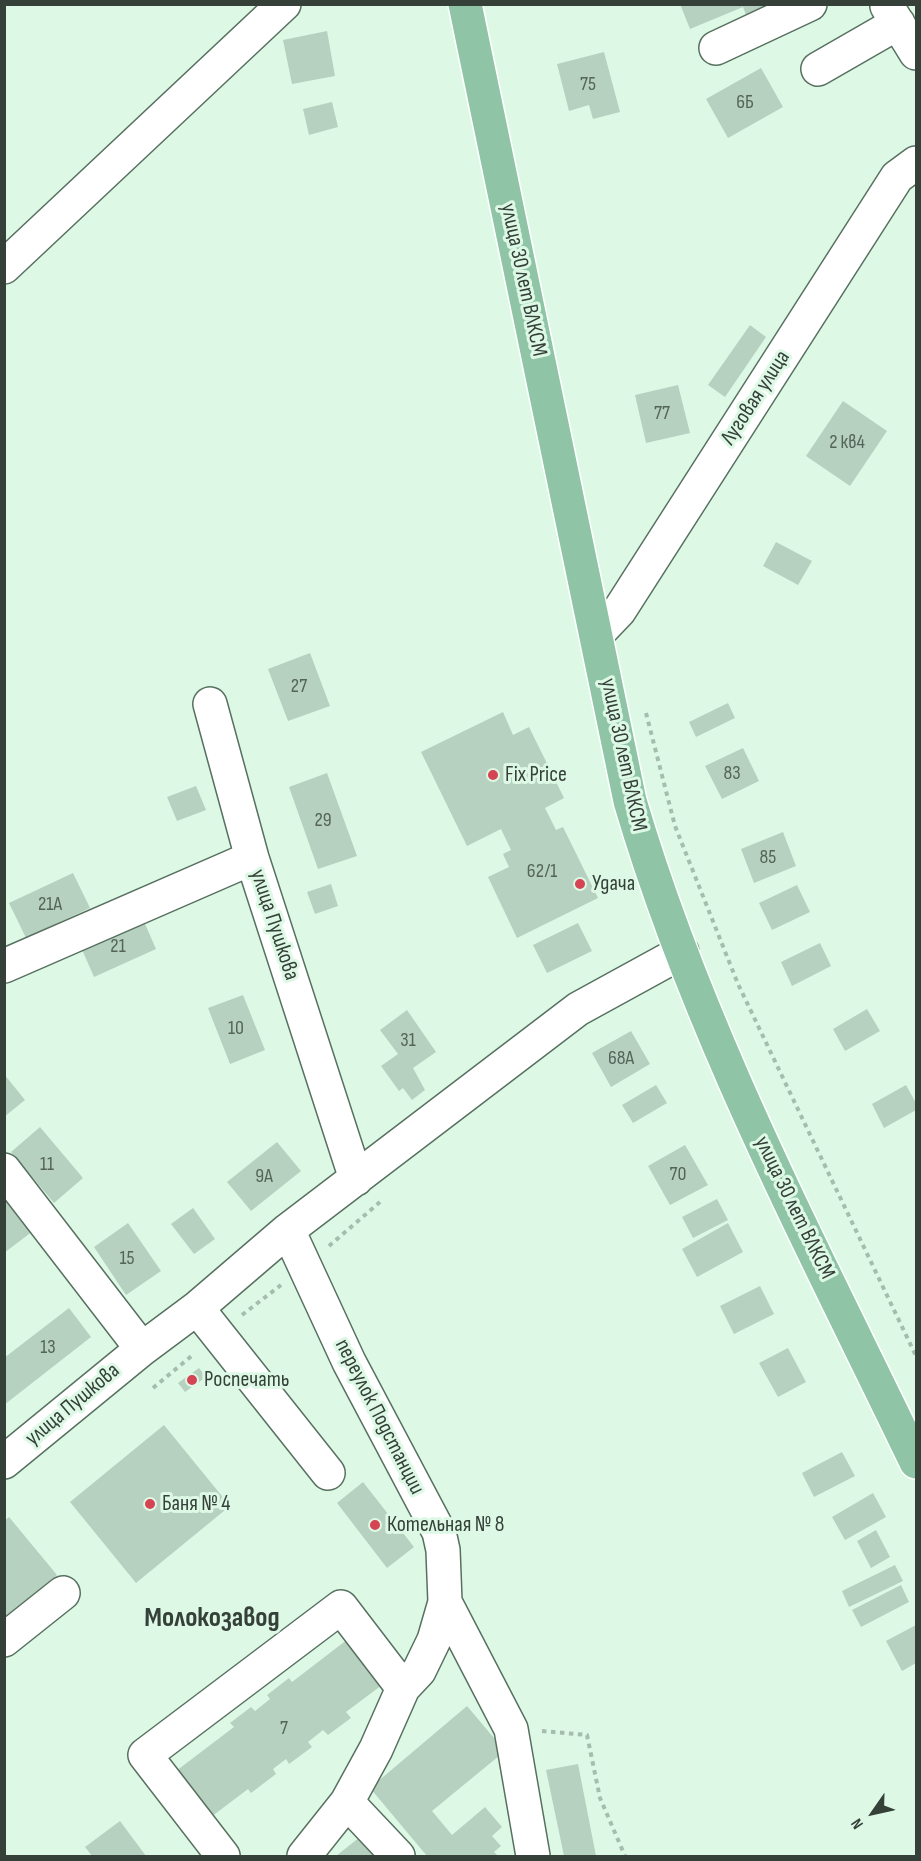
<!DOCTYPE html>
<html>
<head>
<meta charset="utf-8">
<style>
	body { margin:0 }
	#map { position:relative; width:921px; height:1861px; overflow:hidden; background:#ddf9e6; font-family:"Sofia Sans Condensed",sans-serif }
	canvas { display:block }
	.frame { position:absolute; inset:0; border:6px solid #354039; pointer-events:none }
	.north { position:absolute; left:843px; top:1783px; width:60px; height:60px; -webkit-text-stroke:4px #ddf9e6; paint-order:stroke; rotate:236deg; font-size:16px; font-weight:700; line-height:24px; text-align:center; color:#354039 }
	.north::after { content:''; display:block; margin:auto; width:21px; height:27px; background:#354039; clip-path:polygon(50% 0,100% 100%,50% 72%,0 100%) }
</style>
</head>
<body>
<div id="map">
<canvas width="921" height="1861"></canvas>
<div class="frame"></div>
<div class="north">N</div>
</div>
<script>
const ctx = document.querySelector('canvas').getContext('2d');
ctx.lineJoin = 'round';
function fillPath(path, color) { ctx.fillStyle = color; ctx.fill(path, 'evenodd'); }
function stroke(path, color, width, dash) { ctx.strokeStyle = color; ctx.lineWidth = width; ctx.lineCap = dash ? 'butt' : 'round'; ctx.setLineDash(dash || []); ctx.stroke(path); }
function drawText(font, color, halo, rows, align = 'center') {
  ctx.font = font + ' "Sofia Sans Condensed",sans-serif'; ctx.lineWidth = 6; ctx.setLineDash([]); ctx.textBaseline = 'middle'; ctx.strokeStyle = halo; ctx.fillStyle = color; for (const [text, x, y, turn = 0] of rows) {
    ctx.save(); ctx.translate(x, y); ctx.rotate((+turn || 0) * Math.PI / 180); ctx.textAlign = isNaN(turn) ? turn : align; if (halo) ctx.strokeText(text, 0, 0); ctx.fillText(text, 0, 0); ctx.restore();
  }
}
fillPath(new Path2D(`
	M680,4H771L746,15L743,7L690,29Z
	M327,31L335,76L292,84L283,40Z
	M604,52L620,112L593,119L589,105L569,111L557,64Z
	M761,68L783,107L728,138L706,99Z
	M332,102L338,127L309,135L303,109Z
	M750,325L766,337L725,397L708,385Z
	M678,385L690,433L646,443L635,395Z
	M843,401L887,431L850,486L806,456Z
	M776,542L812,561L798,585L763,566Z
	M310,653L330,706L288,721L268,669Z
	M728,703L735,718L696,737L689,722Z
	M503,712L513,735L529,727L564,798L545,808L556,830L563,827L598,898L517,938L488,877L509,867L503,854L511,850L501,829L467,846L421,752Z
	M743,748L759,781L722,799L705,766Z
	M327,773L357,856L318,869L289,787Z
	M196,786L206,810L177,821L167,797Z
	M783,832L796,866L754,883L741,849Z
	M73,873L90,908L26,938L9,903Z
	M331,884L338,906L315,914L307,892Z
	M797,885L810,912L772,930L759,903Z
	M142,917L156,949L94,977L80,945Z
	M578,923L592,951L547,973L533,945Z
	M820,943L831,966L792,986L781,962Z
	M243,995L265,1050L230,1064L208,1008Z
	M867,1009L880,1031L845,1051L833,1029Z
	M407,1010L436,1052L413,1068L425,1090L412,1100L403,1088L399,1091L381,1066L398,1054L380,1030Z
	M631,1031L650,1064L611,1087L592,1053Z
	M4,1074L25,1100L4,1117Z
	M656,1085L667,1103L633,1123L622,1105Z
	M906,1085L916,1103V1110L884,1128L872,1104Z
	M40,1127L83,1178L54,1203L11,1152Z
	M277,1142L301,1171L251,1211L227,1182Z
	M685,1145L708,1185L670,1205L648,1166Z
	M4,1192L33,1231L4,1253Z
	M717,1199L728,1220L693,1238L682,1217Z
	M193,1208L215,1239L194,1254L171,1224Z
	M128,1223L161,1271L126,1295L94,1247Z
	M728,1223L743,1252L697,1277L682,1249Z
	M760,1286L774,1314L734,1334L720,1306Z
	M69,1308L91,1337L4,1405V1358Z
	M788,1348L806,1382L778,1397L759,1363Z
	M199,1368L206,1377L185,1392L178,1383Z
	M164,1425L230,1506L136,1583L70,1502Z
	M842,1452L855,1476L814,1497L802,1473Z
	M363,1482L414,1547L387,1568L337,1503Z
	M873,1493L886,1517L845,1540L832,1517Z
	M9,1517L57,1575L4,1618V1521Z
	M876,1530L890,1557L871,1568L857,1541Z
	M895,1565L903,1581L849,1607L842,1591Z
	M901,1585L909,1602L861,1627L852,1610Z
	M916,1625V1663L902,1671L886,1641Z
	M348,1639L382,1685L346,1712L351,1718L328,1735L323,1730L308,1742L312,1747L289,1764L286,1759L273,1769L276,1774L251,1793L248,1789L211,1817L176,1771L234,1727L230,1723L251,1707L255,1711L270,1699L267,1695L289,1678L292,1682Z
	M467,1706L505,1751L432,1811L452,1835L485,1807L502,1827L492,1836L501,1846L494,1852L498,1856H427L370,1788Z
	M578,1764L596,1856H564L546,1770Z
	M120,1821L146,1856H92L85,1847Z
	M365,1833L383,1856H336Z`), '#b6d1bf');
const minor = new Path2D(`
	M887,6L916,53
	M716,48L810,4
	M818,69L898,23
	M4,267L284,4
	M596,635L619,611L897,177L916,163
	M210,704L252,858
	M4,966L252,858L356,1179
	M4,1170L142,1349
	M288,1230L349,1362L439,1532L443,1550L445,1602L434,1640L419,1671L403,1688L376,1749L347,1802L304,1856
	M197,1308L328,1473
	M4,1462L142,1349L197,1308L288,1230L578,1009L682,952
	M445,1602L511,1729L533,1856
	M4,1640L63,1593
	M347,1802L398,1856
	M223,1856L145,1755L341,1607L403,1688`);
const major = new Path2D(`
	M465,4L630,801C698,1032 812,1246 916,1462`);
stroke(minor, '#587060', 36);
stroke(major, '#fff', 36);
stroke(new Path2D(`
	M646,713L675,826L738,984L916,1356
	M329,1246L380,1202
	M242,1315L281,1285
	M153,1388L194,1354
	M542,1731L587,1735L600,1798L625,1856`), '#a6bdae', 4, [4.5, 4.5]);
stroke(minor, '#fff', 33);
stroke(major, '#8fc5a6', 33);
for (const [x, y, r, color] of [
	[493,775,6,"#d44452"],
	[580,884,6,"#d44452"],
	[192,1380,6,"#d44452"],
	[150,1504,6,"#d44452"],
	[375,1525,6,"#d44452"]
]) { const dot = new Path2D(); dot.arc(x, y, r, 0, 2 * Math.PI); ctx.fillStyle = color; ctx.fill(dot); stroke(dot, '#ddf9e6', 2); }
drawText('20px', '#55645a', null, [
	["75",588,85],
	["6Б",745,103],
	["77",662,414],
	["2 кв4",847,443],
	["27",299,687],
	["83",732,774],
	["29",323,821],
	["85",768,858],
	["62/1",542,872],
	["21А",50,905],
	["21",118,947],
	["10",236,1029],
	["31",408,1041],
	["68А",621,1059],
	["11",47,1165],
	["70",678,1175],
	["9А",264,1177],
	["15",127,1259],
	["13",48,1348],
	["7",284,1729]
]);
drawText('22px', '#354039', '#ddf9e6', [
	["улица 30 лет ВЛКСМ",523,280,78],
	["Луговая улица",756,398,-57],
	["улица 30 лет ВЛКСМ",623,755,78],
	["улица Пушкова",274,925,72],
	["улица 30 лет ВЛКСМ",794,1208,64],
	["улица Пушкова",73,1405,-40],
	["переулок Подстанции",379,1417,63]
]);
drawText('22px', '#354039', '#ddf9e6', [
	["Fix Price",505,775],
	["Удача",592,884],
	["Роспечать",204,1380],
	["Баня № 4",162,1504],
	["Котельная № 8",387,1525]
], 'left');
drawText('bold 28px', '#354039', '#ddf9e6', [
	["Молокозавод",212,1619]
]);
</script>
</body>
</html>
